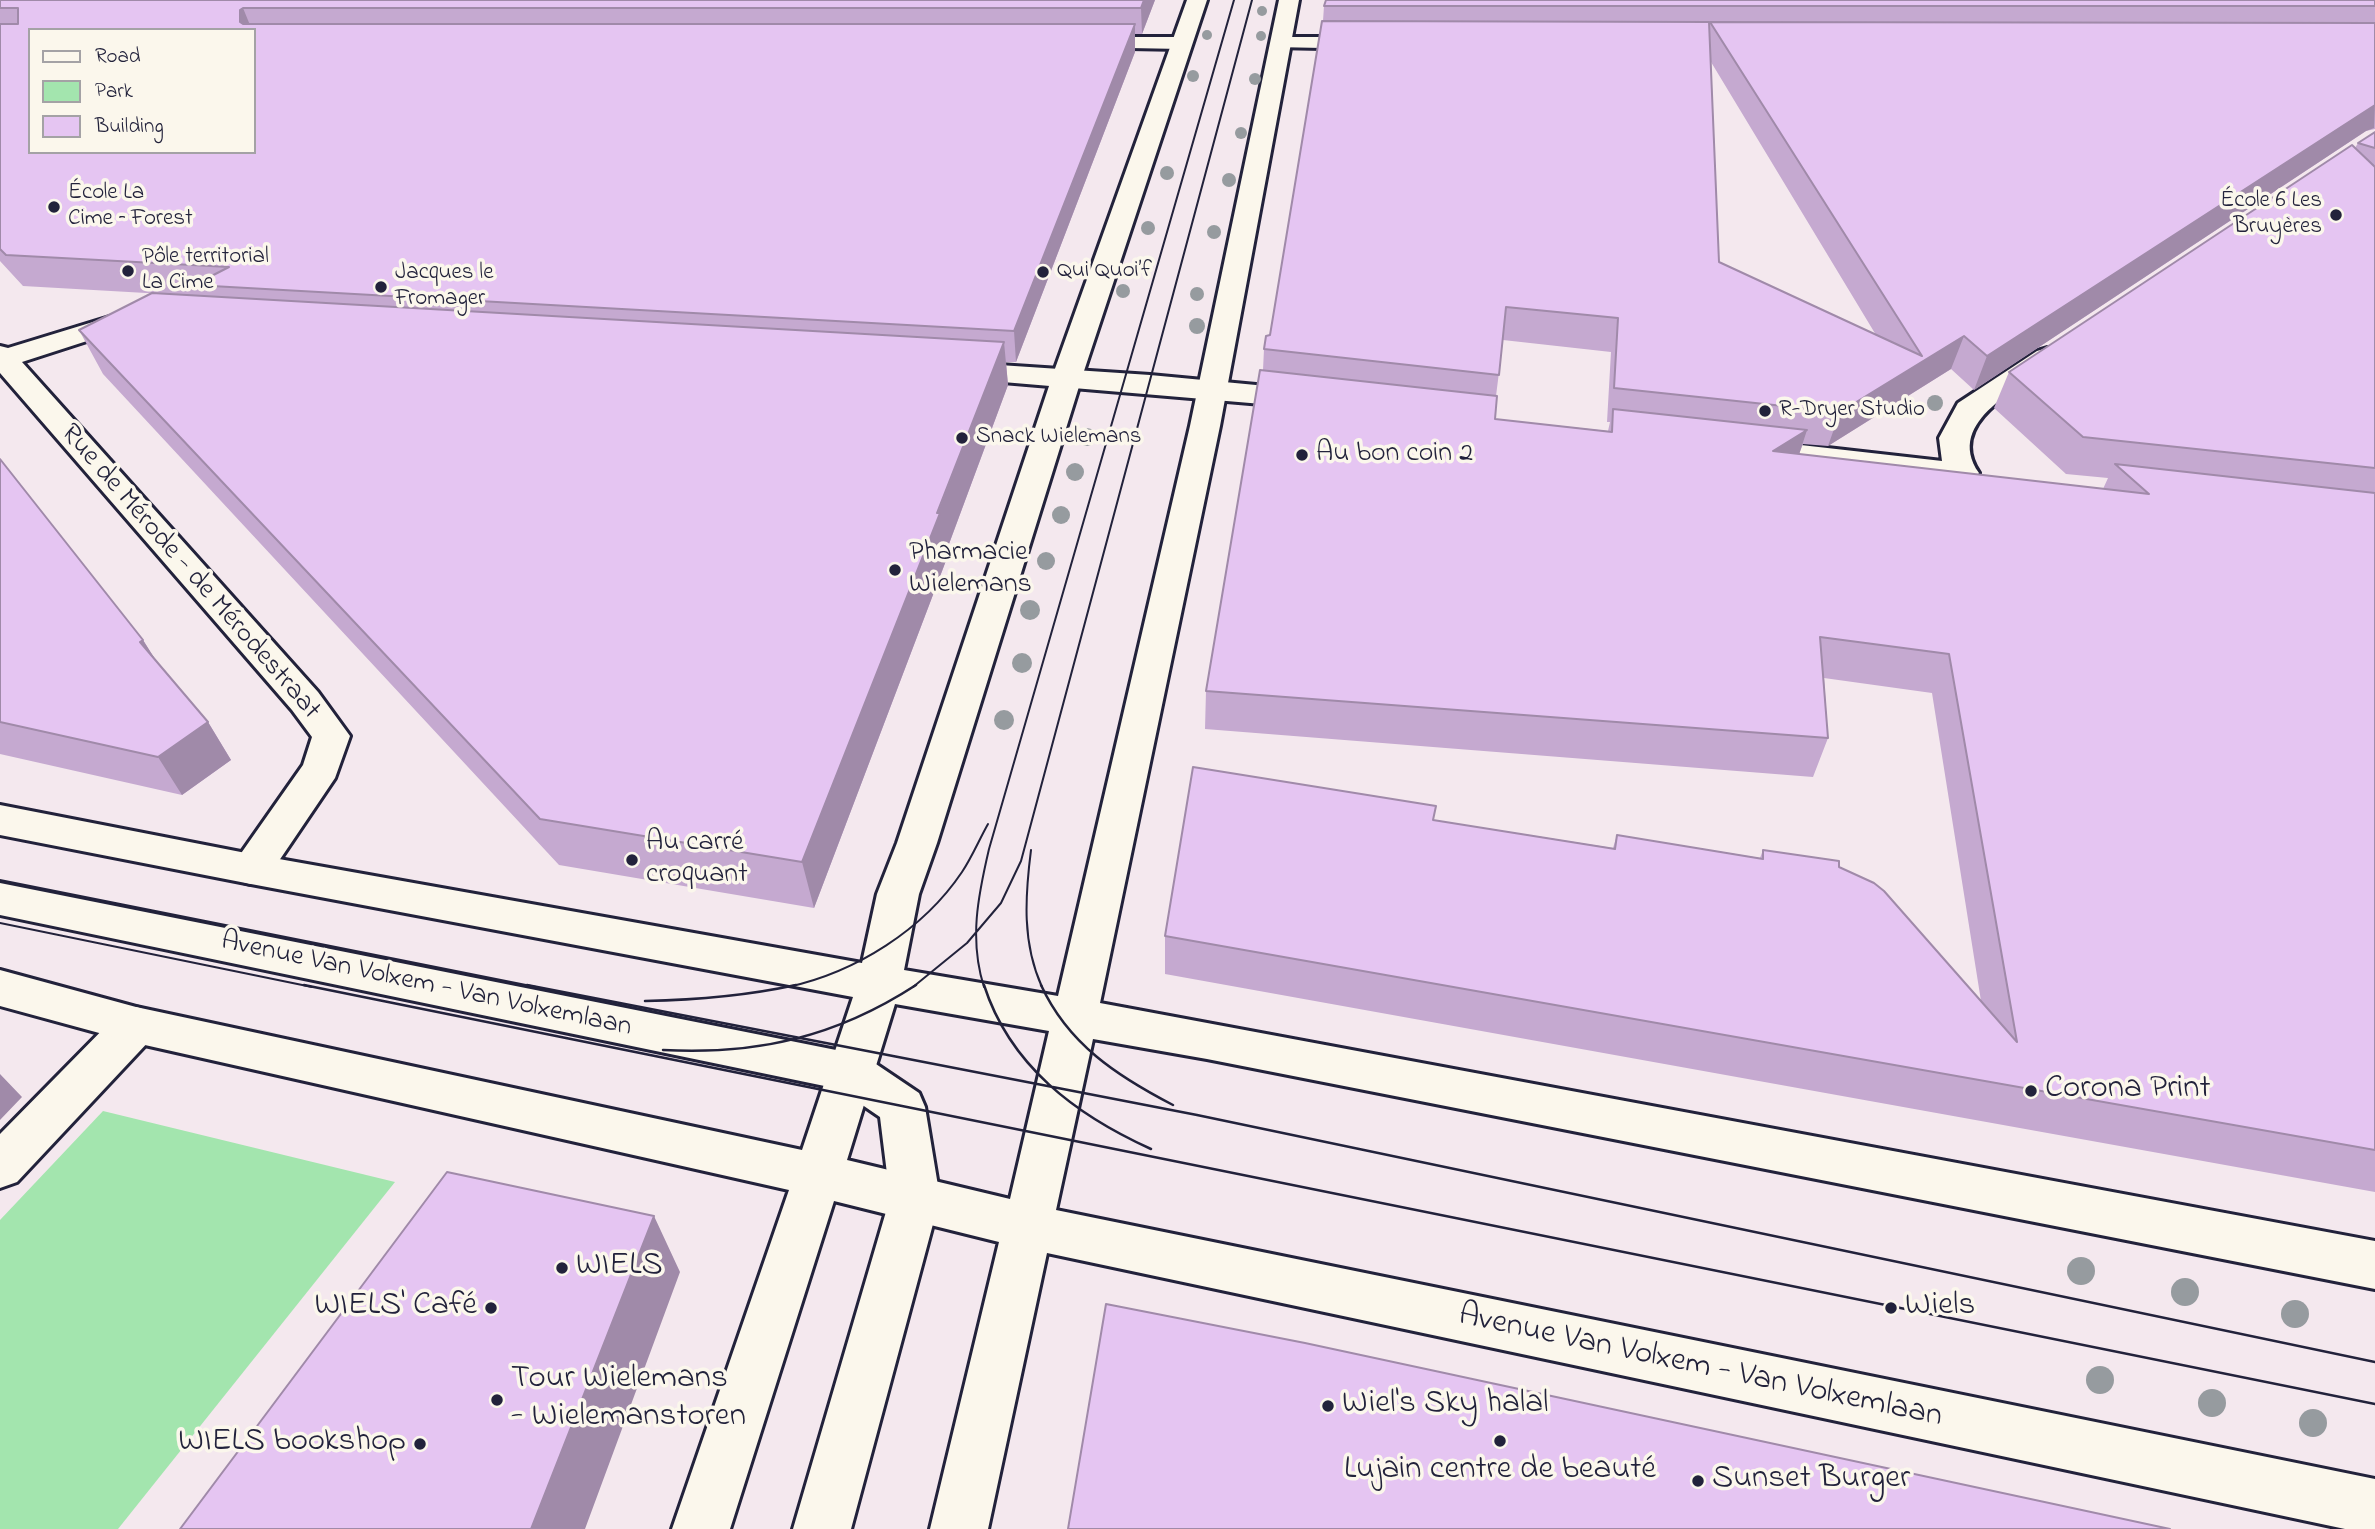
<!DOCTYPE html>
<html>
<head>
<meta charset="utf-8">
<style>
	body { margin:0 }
	#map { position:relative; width:2375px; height:1529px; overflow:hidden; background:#f4e8ee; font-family:"Indie Flower",sans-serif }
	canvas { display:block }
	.legend { position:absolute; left:28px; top:28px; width:228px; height:126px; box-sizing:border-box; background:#fbf7ec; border:2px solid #a4a2a5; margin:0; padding:9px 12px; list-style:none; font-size:21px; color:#22223b }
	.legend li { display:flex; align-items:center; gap:14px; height:35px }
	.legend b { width:35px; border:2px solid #a4a2a5 }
</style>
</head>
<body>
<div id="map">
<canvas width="2375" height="1529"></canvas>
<ul class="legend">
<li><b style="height:9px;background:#fbf7ec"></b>Road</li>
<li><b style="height:19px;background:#a3e5ae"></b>Park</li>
<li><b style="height:19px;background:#e5c5f2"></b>Building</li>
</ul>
</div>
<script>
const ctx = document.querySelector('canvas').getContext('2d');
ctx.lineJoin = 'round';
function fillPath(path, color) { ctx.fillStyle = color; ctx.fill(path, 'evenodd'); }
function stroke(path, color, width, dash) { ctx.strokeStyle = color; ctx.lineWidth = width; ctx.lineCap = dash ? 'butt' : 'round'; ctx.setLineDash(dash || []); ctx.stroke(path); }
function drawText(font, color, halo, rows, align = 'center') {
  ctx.font = font + ' "Indie Flower",sans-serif'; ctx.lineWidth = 7; ctx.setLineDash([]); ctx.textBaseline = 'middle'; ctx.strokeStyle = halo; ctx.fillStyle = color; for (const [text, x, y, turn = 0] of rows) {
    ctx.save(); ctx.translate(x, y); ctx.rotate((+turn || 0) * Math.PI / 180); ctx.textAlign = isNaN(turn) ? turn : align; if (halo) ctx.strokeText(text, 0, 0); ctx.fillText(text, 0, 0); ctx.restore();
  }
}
fillPath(new Path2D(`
	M103,1111L395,1182L118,1529H0V1220Z`), '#a3e5ae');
const lane = new Path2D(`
	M0,883L851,1053L867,1058L919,1093L925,1107L940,1198L851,1529H793L890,1198L880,1117L839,1089L0,915Z
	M136,1007L152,1012L158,1025L152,1038L17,1182L0,1188V1134L120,1012Z`);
const street = new Path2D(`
	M1083,37H1182L1189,39L1192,43L1189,47L1182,49L1076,47L1073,43L1076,39Z
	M1281,37H1372L1379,39L1382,43L1379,47L1372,49L1274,47L1271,43L1274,39Z
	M119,314L142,317L146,323L142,329L121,330L22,362L318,692L350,736L335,778L266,880L251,884L236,880L230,869L303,765L312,737L292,710L0,373V346L8,348Z
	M2047,348L2057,351L2061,357L2057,363C2023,386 1943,421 1979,473L1974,480L1960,482L1748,457L1737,455L1733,448L1737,441L1748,439L1942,461L1939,438L1958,403L2037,351Z
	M954,362L1150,375L1309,390L1319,393L1324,399L1319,405L1309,408L944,377L940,371L944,365Z`);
const secondary = new Path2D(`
	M1187,0H1207L1082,377L937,843L919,894L904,970L1058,996L1190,426L1279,0H1299L1220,426L1100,1003L2375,1241V1289L1207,1059L1093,1039L1056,1210L2375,1479V1529H2345L1047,1253L988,1529H930L999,1242L834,1201L730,1529H672L789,1190L136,1043L0,1006V970L136,1007L802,1150L853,997L251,884L0,835V805L251,854L862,963L877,894L897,843L1052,377ZM895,1004L1049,1031L1010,1199L847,1160Z`);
stroke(lane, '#22223b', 6);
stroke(street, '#22223b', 6);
stroke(secondary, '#22223b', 6);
fillPath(lane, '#fbf7ec');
fillPath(street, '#fbf7ec');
fillPath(secondary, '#fbf7ec');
stroke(new Path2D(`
	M1031,850C1025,897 1022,943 1042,987
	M0,880L536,987
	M0,923L312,987
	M788,987C856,972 923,930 962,872C972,857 979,840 988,824
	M913,987L967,943L1001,903L1021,861L1252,0
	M984,987C969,940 978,896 989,849L1234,0`), '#22223b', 2);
stroke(new Path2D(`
	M304,985L2375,1404
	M527,985L1197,1115L2375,1362
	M984,985C1010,1066 1076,1115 1151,1149
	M1041,985C1068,1044 1117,1076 1173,1105
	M645,1001C697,1000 745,996 796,985
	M663,1050C757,1055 836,1037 916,985`), '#22223b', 2.5);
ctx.fillStyle = '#969b9f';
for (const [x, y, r] of [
	[1262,11,5],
	[1207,35,5],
	[1261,36,5],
	[1193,76,6],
	[1255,79,6],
	[1241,133,6],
	[1167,173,7],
	[1229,180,7],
	[1148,228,7],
	[1214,232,7],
	[1123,291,7],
	[1197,294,7],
	[1197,326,8],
	[1935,403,8],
	[1087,437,9],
	[1075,472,9],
	[1061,515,9],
	[1046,561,9],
	[1030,610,10],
	[1022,663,10],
	[1004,720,10],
	[2081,1271,14],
	[2185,1292,14],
	[2295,1314,14],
	[2100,1380,14],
	[2212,1403,14],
	[2313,1423,14]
]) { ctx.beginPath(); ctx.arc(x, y, r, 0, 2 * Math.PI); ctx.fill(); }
fillPath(new Path2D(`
	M0,0H1155L1142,34H1135V52L1016,362H1006L1008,385L946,552L947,558L814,908L559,865L103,374L79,330L199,296L23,286L0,261Z
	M2375,0V129L2366,131L1974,390L1951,369L1828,446L1803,444L1799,454L2103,489L2108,478L2066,474L1994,408L2009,372L2355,148L2358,143L2375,132V1192L1165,974V936L1433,820L1613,848L1617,835L1760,858L1763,850L1839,867L1981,1001L1932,693L1824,678L1828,738L1813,777L1205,729L1206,691L1263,370L1264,349L1270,335L1323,21L1324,6ZM1711,62L1876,335L1719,262ZM1503,340L1611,352L1607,422H1610L1608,431L1495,419L1496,396Z
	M0,459L143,640L156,661L208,722L231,760L182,795L0,754Z`), '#c5a9d0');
fillPath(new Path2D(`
	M1144,0H1155L1142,34L1141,8Z
	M243,8L252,30H244L240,22V10Z
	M1135,24V52L1016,362L1014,331Z
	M2375,105L2374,128L2366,131L1974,390L1987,356Z
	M1964,336L1951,369L1828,446L1840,412Z
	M1004,342L1008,385L946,552L947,558L814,908L802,862Z
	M1807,430L1795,467L1773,451Z
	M143,640L167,678L140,642Z
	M208,722L231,760L182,795L158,757Z
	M0,1074L22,1097L0,1120Z
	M654,1216L680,1272L585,1529H531Z`), '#a08aa9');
const building = new Path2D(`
	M0,0H1144L1141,8H243L240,10V22L243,24H1135L1014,331L194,285L229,267L6,255L0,249V24H18V8H0ZM30,30H254V152H30Z
	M1326,0H2375V6H1324Z
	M1322,21L1709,22L1719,262L1922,356L1710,22L2375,23V105L1987,356L1964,336L1840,412L1614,388L1618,318L1506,307L1499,375L1264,349L1266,336L1270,335Z
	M2375,132V148L2358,143Z
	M2352,145L2375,167V468L2083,437L2009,372Z
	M152,293L1004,342L937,513H940L802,862L540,819L79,330Z
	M1260,370L1497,396L1495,419L1612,432L1613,409L1807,430L1773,451L2149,494L2115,464L2375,493V1150L1165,936L1193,767L1436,806L1433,820L1615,849L1617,835L1763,859V850L1839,861V867L1874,883L1884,891L2017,1042L1949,654L1820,637L1828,738L1206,691Z
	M0,459L143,640L140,642L208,722L158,757L0,722Z
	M447,1172L654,1216L531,1529H180Z
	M1106,1304L1305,1343L2170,1529H1068Z`);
fillPath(building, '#e5c5f2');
stroke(building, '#a08aa9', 2);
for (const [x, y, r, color] of [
	[54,207,7,"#22223b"],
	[2336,215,7,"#22223b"],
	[128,271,7,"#22223b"],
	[1043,272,7,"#22223b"],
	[381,287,7,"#22223b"],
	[1765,411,7,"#22223b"],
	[962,438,7,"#22223b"],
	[1302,455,7,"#22223b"],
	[895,570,7,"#22223b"],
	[632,860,7,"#22223b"],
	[2031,1091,7,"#22223b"],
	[562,1268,7,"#22223b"],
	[491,1308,7,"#22223b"],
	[1891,1308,7,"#22223b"],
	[497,1400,7,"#22223b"],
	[1328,1406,7,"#22223b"],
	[1500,1441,7,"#22223b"],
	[420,1444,7,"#22223b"],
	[1698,1481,7,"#22223b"]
]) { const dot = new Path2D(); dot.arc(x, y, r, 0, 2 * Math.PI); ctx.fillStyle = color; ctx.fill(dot); stroke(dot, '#fbf7ec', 2.5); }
drawText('23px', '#22223b', '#fbf7ec', [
	["École La",68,194],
	["Cime – Forest",68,220],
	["École 6 Les",2322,202,"right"],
	["Bruyères",2322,228,"right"],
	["Pôle territorial",142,258],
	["La Cime",142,284],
	["Qui Quoi’f",1057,272],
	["Jacques le",395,274],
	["Fromager",395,300],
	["R-Dryer Studio",1779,411],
	["Snack Wielemans",976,438]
], 'left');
drawText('28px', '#22223b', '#fbf7ec', [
	["Au bon coin 2",1316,455],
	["Pharmacie",909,554],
	["Wielemans",909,586],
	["Au carré",646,844],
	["croquant",646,876]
], 'left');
drawText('28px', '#22223b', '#fbf7ec', [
	["Rue de Mérode - de Mérodestraat",189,573,49],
	["Avenue Van Volxem - Van Volxemlaan",426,986,12]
]);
drawText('33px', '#22223b', '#fbf7ec', [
	["Corona Print",2045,1091],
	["WIELS",576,1268],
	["WIELS' Café",477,1308,"right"],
	["Wiels",1905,1308],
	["Tour Wielemans",511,1381],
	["- Wielemanstoren",511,1419],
	["Wiel's Sky halal",1342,1406],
	["WIELS bookshop",406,1444,"right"],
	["Lujain centre de beauté",1500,1472,"center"],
	["Sunset Burger",1712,1481]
], 'left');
drawText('33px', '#22223b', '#fbf7ec', [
	["Avenue Van Volxem - Van Volxemlaan",1700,1368,12]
]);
</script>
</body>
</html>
